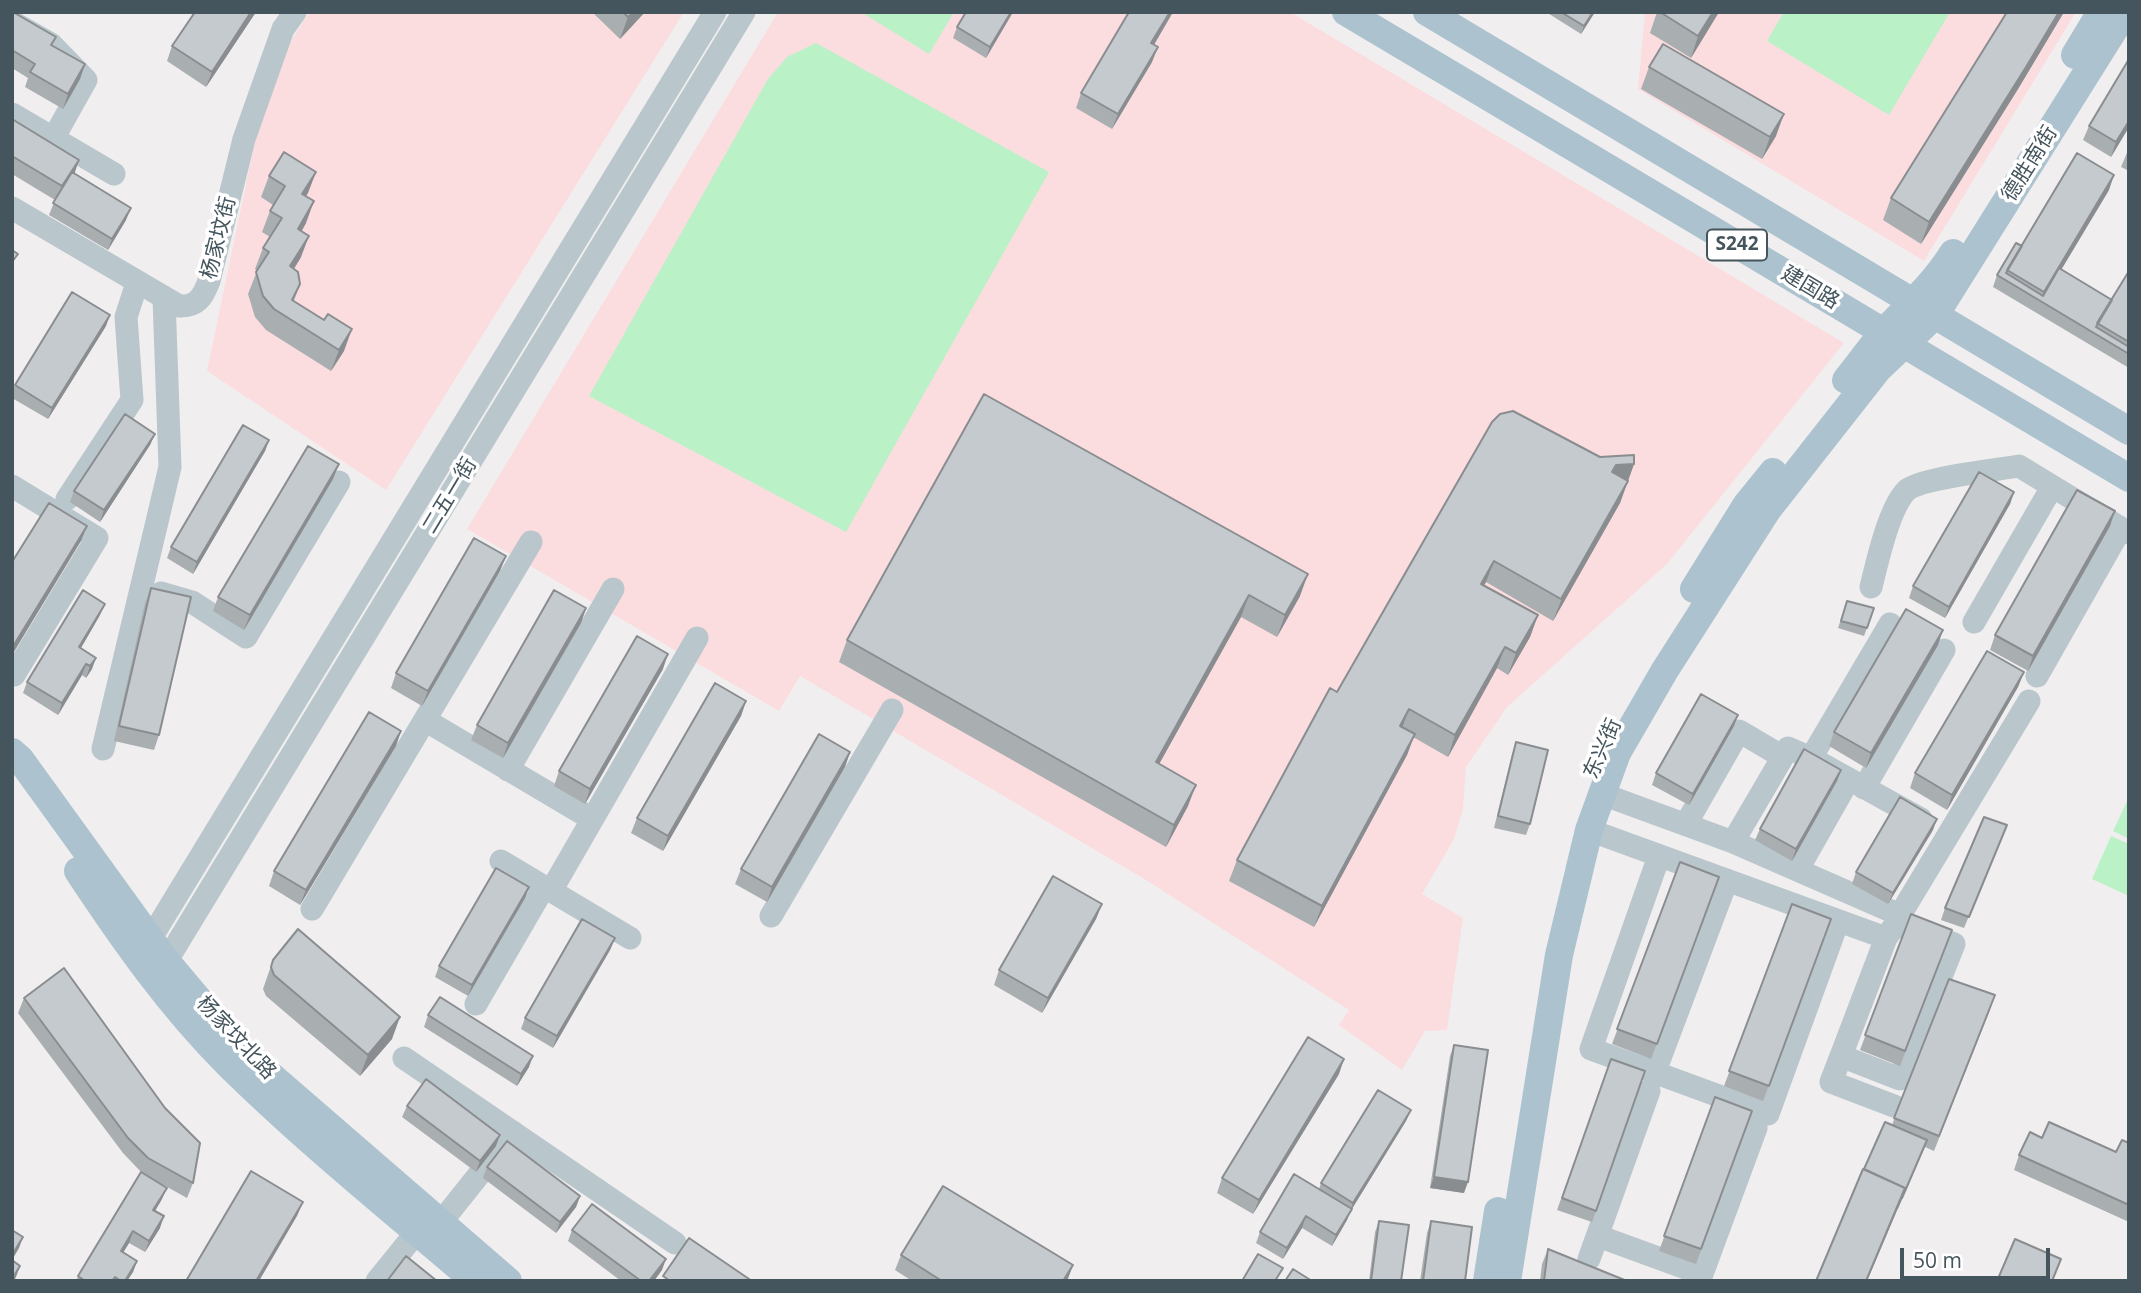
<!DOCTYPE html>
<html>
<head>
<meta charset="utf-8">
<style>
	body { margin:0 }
	#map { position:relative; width:2141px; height:1293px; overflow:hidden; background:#f1eeef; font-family:"Open Sans",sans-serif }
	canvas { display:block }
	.frame { position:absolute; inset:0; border:14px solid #45555d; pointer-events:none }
	.scale { position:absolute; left:1900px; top:1248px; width:150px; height:32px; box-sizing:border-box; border:4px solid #45555d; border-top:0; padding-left:9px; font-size:21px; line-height:24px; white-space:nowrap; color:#45555d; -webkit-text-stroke:5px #fff; paint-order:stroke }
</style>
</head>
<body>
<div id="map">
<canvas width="2141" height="1293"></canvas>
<div class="frame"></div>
<div class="scale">50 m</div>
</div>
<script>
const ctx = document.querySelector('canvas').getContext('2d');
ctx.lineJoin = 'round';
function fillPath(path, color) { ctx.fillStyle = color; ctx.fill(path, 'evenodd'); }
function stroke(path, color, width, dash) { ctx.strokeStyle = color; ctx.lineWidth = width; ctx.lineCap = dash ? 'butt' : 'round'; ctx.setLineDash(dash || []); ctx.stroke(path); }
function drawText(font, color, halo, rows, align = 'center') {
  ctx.font = font + ' "Open Sans","Noto Sans SC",sans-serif'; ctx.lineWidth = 7; ctx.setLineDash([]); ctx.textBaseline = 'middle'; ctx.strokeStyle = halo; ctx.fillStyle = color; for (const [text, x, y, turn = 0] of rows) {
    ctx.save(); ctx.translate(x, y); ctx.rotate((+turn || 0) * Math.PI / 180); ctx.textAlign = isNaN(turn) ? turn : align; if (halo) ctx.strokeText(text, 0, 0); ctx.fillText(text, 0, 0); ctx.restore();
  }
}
fillPath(new Path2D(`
	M309,12H684L386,490L207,371L261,112L279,61Z
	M778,12H1290L1844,343L1667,564L1507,707L1466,767L1463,809L1454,839L1422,894L1463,918L1447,1030L1425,1031L1402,1070L1339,1025L1349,1010L1146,880L800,676L779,711L467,529Z
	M1645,12H2076L1924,261L1638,89Z`), '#fcdddf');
fillPath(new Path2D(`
	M861,12H954L929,54Z
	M1784,12H1950L1889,115L1767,41Z
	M816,43L1049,172L846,532L589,396L768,79L787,57Z
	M2129,797V839L2113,831Z
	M2111,836L2129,844V896L2092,879Z`), '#baf1c6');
stroke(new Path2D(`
	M12,22L51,44L86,80L53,139
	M12,114L114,174
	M12,208L179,306C197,307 203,297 209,281L244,139L283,29L295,12
	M12,486L97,538L14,675
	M67,499L132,400L126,317L137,283
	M1871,587C1877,563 1889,507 1907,490C1921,478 1996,470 2019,466L2129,533
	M161,593L192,602L246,637L339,482
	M1974,622L2052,487
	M2037,676L2121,528
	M425,720L592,819
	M103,749L170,467L164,298
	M1811,758L1890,624
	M508,770L613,589
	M1864,788L1944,650
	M1602,794L1733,842L1788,748L1811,758L1921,819
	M1686,824L1739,731L1783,757
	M1589,830L1886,938L1841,1056L1900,1079L1954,944L1906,925L1892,929L1886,938
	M1733,842L1900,915L2029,701
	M1659,856L1591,1049L1768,1114L1838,921
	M501,861L630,938
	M1798,869L1849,779
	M551,891L697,638
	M312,909L531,542
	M771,916L892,710
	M143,951L715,12
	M158,975L744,12
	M476,1004L544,887
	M1841,1056L1831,1082L1894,1106
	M404,1058L675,1243
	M1654,1074L1727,880
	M430,1236L513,1132
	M1598,1236L1702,1274L1756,1128
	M1589,1259L1649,1091
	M377,1281L428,1218`), '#b9c6cc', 23);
stroke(new Path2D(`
	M1346,12L2129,478
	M1427,12L2129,431
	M2075,55L2101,12
	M1846,380C1859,364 1871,347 1884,332C1908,306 1934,284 1953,253
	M1694,589L1747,504L1773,472
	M12,752L20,759L166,961L240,1049L508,1281
	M78,871C123,939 170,1006 228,1064C306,1141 392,1210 475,1281
	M1487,1281L1498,1211
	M1507,1281L1559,955L1589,830L1617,753L1665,670L1768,509L1878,369L1935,315L2125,12`), '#acc3cf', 28);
fillPath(new Path2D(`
	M12,12L53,46L85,64L80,79L63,109L25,87L28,78L12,68Z
	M256,12L206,87L167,61L172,46Z
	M592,12H645L620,39Z
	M966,12H1013L986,58L953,38L957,27Z
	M1129,12H1173L1154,45L1152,62L1112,129L1076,108L1081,93Z
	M1546,12H1595L1581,34Z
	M1657,12H1719L1691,58L1650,33Z
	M2007,12H2064L2018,89L1921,244L1883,220L1891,198Z
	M2129,59V127L2111,157L2083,140L2089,126Z
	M1649,67L1776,136L1762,159L1641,89Z
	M12,119L126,220L108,250L49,215L55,200L12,174Z
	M2129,148V171L2121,167Z
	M316,172L306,196V223L302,231L301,257L294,269L300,284L294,301L344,351L331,371L266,330L255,317L248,294L257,271L255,269L263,248L270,237L262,232L270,211L273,205L261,197L269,176Z
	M2109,190L2061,269L2112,300L2129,271V368L1993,287L1997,275Z
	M106,326L48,419L12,398V391L15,385Z
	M984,394L1300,596L1277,637L1241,617L1159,764L1188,806L1166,847L839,662L847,640Z
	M155,434L150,445L100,522L70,502L74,491Z
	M269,440L265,451L193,574L167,558L171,547Z
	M1600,457L1634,464L1620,503L1553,621L1486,582L1484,586L1538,615L1530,637L1508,675L1497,668L1448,757L1413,737L1407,755L1314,927L1229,881L1237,860L1337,692Z
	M333,479L244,630L213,611L218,597Z
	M2014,492L2010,504L1945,618L1909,598L1913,586Z
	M2110,526L2028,671L1990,650L1995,635Z
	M506,556L500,571L422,706L391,688L396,673Z
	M151,588L159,735L154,750L114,741L145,603Z
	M1847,601L1874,608L1864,636L1838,628Z
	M586,608L581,623L503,758L471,740L477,725Z
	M100,615L81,648L92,669L86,678L82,675L58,715L23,693L27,682Z
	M1938,645L1866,768L1829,746L1834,732Z
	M663,669L585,804L554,786L559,771Z
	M2024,672L2018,687L1947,810L1910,788L1915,773Z
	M746,701L741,716L663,851L631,833L637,818Z
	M1734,726L1689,805L1652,785L1656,773Z
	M401,731L396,746L300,905L269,886L274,871Z
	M1516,742L1530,824L1526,835L1494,828L1512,754Z
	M850,752L845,767L767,902L735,884L741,869Z
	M1841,770L1837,781L1792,861L1755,840L1760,829Z
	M1933,830L1888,904L1852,884L1856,872Z
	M2002,836L1964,928L1941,920L1945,908Z
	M1680,862L1719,877L1651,1059L1612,1044Z
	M529,887L525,898L468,996L435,977L439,966Z
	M1102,904L1096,919L1042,1013L994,985L999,970Z
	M1792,904L1831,919L1763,1101L1724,1086Z
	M1911,914L1952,930L1900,1066L1860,1050Z
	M615,938L610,950L553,1048L521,1029L525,1018Z
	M273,960L392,1039L360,1076L266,996L263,989Z
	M1949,979L1990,1010L1934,1151L1925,1147L1898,1209L1864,1169L1892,1125Z
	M24,998L193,1183L187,1198L142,1173L123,1153L18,1013Z
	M428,1015L529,1067L517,1086L424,1027Z
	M1454,1045L1464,1193L1430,1188L1450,1056Z
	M1611,1059L1596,1211L1592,1222L1557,1210Z
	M1339,1074L1253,1214L1217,1193L1222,1178Z
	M1715,1097L1752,1111L1696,1264L1659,1251Z
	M407,1106L496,1146L476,1172L402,1117Z
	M1411,1110L1406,1121L1350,1212L1347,1220L1332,1246L1302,1228L1283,1259L1256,1243L1260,1232L1319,1189L1321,1183Z
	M2042,1138L2116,1152L2129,1143V1222L2014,1170L2019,1155Z
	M487,1167L580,1196L576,1207L556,1233L483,1178Z
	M162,1199L155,1211L160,1228L145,1252L129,1243L123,1252L137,1261L133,1272L127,1281H76L78,1276Z
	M1379,1221L1401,1281H1369L1375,1232Z
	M1431,1221L1465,1281H1420L1427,1233Z
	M572,1230L662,1270L654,1281H621L568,1241Z
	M1548,1249L1627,1281H1540L1542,1264Z
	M901,1255L1073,1265L1067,1281H912L895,1270Z`), '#a9aeb1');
fillPath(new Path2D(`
	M251,12H256L206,87L212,72Z
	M633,12H645L620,39L628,17Z
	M1011,12H1013L986,58L990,47Z
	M1170,12H1173L1146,58L1151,43Z
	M1593,12H1595L1581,34L1584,26Z
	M1713,12H1719L1691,58L1698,36Z
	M2059,12H2064L2018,89L1921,244L1929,222Z
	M1158,47L1152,62L1112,129L1118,114Z
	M85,64L80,79L63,109L68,94Z
	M1784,114L1776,136L1762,159L1770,137Z
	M2129,121V127L2111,157L2116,142Z
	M79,160L74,175L57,201L62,186Z
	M316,172L308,193L294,215L302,194Z
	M2114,175L2109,190L2042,302H2041L2044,292Z
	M314,201L306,223L290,250L298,229Z
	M131,208L126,220L108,250L112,239Z
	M309,236L301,257L282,288L290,266Z
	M110,315L106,326L48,419L52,408Z
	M352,329L344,351L331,371L339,350Z
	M155,434L150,445L100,522L104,510Z
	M269,440L265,451L193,574L197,562Z
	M339,464L333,479L244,630L250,615Z
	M1634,464L1620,503L1553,621L1612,472L1616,465Z
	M2014,492L2010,504L1945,618L1949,607Z
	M2115,511L2110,526L2028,671L2033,656Z
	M87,526L81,541L12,655V648Z
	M506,556L500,571L422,706L428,691Z
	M1494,561L1486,582L1473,605L1481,584Z
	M1308,574L1300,596L1277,637L1285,615Z
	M1249,595L1241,617L1148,784L1156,762Z
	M105,604L100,615L75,658L79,647Z
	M586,608L581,623L503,758L508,743Z
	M1538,615L1530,637L1508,675L1516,653Z
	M1943,630L1938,645L1866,768L1871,753Z
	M1505,647L1497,668L1448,757L1455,735Z
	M668,654L663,669L585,804L590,789Z
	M96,658L92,669L86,678L90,666Z
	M86,664L82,675L58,715L62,703Z
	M2024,672L2018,687L1947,810L1952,795Z
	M746,701L741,716L663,851L668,836Z
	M1409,709L1401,731L1400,726Z
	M1738,715L1734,726L1689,805L1693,794Z
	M401,731L396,746L300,905L306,890Z
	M1415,734L1407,755L1314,927L1322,906Z
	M850,752L845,767L767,902L772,887Z
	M1841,770L1837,781L1792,861L1796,849Z
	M1196,785L1188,806L1166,847L1174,825Z
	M1937,819L1933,830L1888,904L1893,893Z
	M529,887L525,898L468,996L472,985Z
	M1102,904L1096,919L1042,1013L1048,998Z
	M615,938L610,950L553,1048L557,1036Z
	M400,1017L392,1039L360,1076L368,1055Z
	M533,1056L529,1067L517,1086L521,1074Z
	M1344,1059L1339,1074L1253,1214L1259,1200Z
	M1411,1110L1406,1121L1350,1212L1347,1220L1332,1246L1336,1235L1350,1211L1353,1203Z
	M500,1135L496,1146L476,1172L480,1161Z
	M1927,1140L1867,1281H1866L1905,1188Z
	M1434,1177L1468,1182L1464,1193L1430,1188Z
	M167,1188L162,1199L149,1221L153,1210Z
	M580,1196L576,1207L556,1233L560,1222Z
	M303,1202L297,1216L259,1281H256Z
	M164,1216L160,1228L145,1252L149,1241Z
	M1306,1216L1302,1228L1283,1259L1287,1248Z
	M133,1231L129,1243L117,1263L121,1251Z
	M23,1237L19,1248L12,1260V1255Z
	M666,1259L662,1270L654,1281H649Z
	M137,1261L133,1272L127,1281H125Z
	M1073,1265L1067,1281H1063Z
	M20,1266L16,1277L14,1281H12Z`), '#8a8d90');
const building = new Path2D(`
	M13,12L56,37L51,45L85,64L68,94L30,72L35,64L12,50Z
	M195,12H251L212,72L172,46Z
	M623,12H633L628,17Z
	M966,12H1011L990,47L957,27Z
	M1129,12H1170L1151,43L1158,47L1118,114L1081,93Z
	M1561,12H1593L1584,26Z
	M1660,12H1713L1698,36Z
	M2007,12H2059L2026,67L1929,222L1891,198Z
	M1663,44L1784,114L1770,137L1649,67Z
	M2129,59V121L2116,142L2089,126Z
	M12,119L79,160L62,186L12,156Z
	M284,152L316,172L302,194L314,201L298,229L309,236L290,266L298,272L300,284L292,300L324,320L328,314L352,329L339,350L274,309L263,296L256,272L269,252L263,248L282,218L270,211L285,186L269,176Z
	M2077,153L2114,175L2044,292L2007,270Z
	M72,172L131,208L112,239L53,203Z
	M2016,243L2022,246L2006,273L2043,296L2059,268L2112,300L2096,327L2129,347V354L1997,275Z
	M12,250L18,254L12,262Z
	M2129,271V342L2097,323Z
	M72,292L110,315L52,408L15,385Z
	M984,394L1308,574L1285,615L1249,595L1156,762L1196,785L1174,825L847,640Z
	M1513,411L1600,457L1634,455V464L1616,465L1612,472L1628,481L1561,599L1494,561L1481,584L1538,615L1516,653L1505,647L1455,735L1409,709L1400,726L1415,734L1322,906L1237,860L1330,688L1337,692L1492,422L1500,414Z
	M125,414L155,434L104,510L74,491Z
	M243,425L269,440L197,562L171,547Z
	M308,446L339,464L250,615L218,597Z
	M1979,472L2014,492L1949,607L1913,586Z
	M2077,490L2115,511L2033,656L1995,635Z
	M49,503L87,526L12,648V562Z
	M474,538L506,556L428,691L396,673Z
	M151,588L191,597L159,735L119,726Z
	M83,590L105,604L79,647L96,658L90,666L86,664L62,703L27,682Z
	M554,590L586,608L508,743L477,725Z
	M1847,601L1874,608L1867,628L1841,621Z
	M1906,609L1943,630L1871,753L1834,732Z
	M637,636L668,654L590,789L559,771Z
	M1987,651L2024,672L1952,795L1915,773Z
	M715,683L746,701L668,836L637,818Z
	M1701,694L1738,715L1693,794L1656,773Z
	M369,712L401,731L306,890L274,871Z
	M819,734L850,752L772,887L741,869Z
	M1516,742L1548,750L1530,824L1498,816Z
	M1804,749L1841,770L1796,849L1760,829Z
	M1900,797L1937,819L1893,893L1856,872Z
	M1984,817L2007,825L1969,917L1945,908Z
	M1680,862L1719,877L1657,1044L1617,1029Z
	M496,868L529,887L472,985L439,966Z
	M1053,876L1102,904L1048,998L999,970Z
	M1792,904L1831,919L1769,1086L1729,1071Z
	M1911,914L1952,930L1905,1051L1865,1035Z
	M582,919L615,938L557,1036L525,1018Z
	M298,929L400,1017L368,1055L274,975L271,967L273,960Z
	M64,968L165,1108L200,1143L193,1183L148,1158L128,1138L24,998Z
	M1949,979L1995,995L1939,1136L1894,1118Z
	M440,997L533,1056L521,1074L428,1015Z
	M1308,1037L1344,1059L1259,1200L1222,1178Z
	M1454,1045L1488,1050L1468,1182L1434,1177Z
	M1611,1059L1645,1071L1596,1211L1562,1198Z
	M426,1079L500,1135L480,1161L407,1106Z
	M1378,1090L1411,1110L1353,1203L1321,1183Z
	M1715,1097L1752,1111L1701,1249L1664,1236Z
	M1885,1122L1927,1140L1902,1198L1905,1188L1864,1169Z
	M2049,1122L2116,1152L2122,1140L2129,1143V1205L2019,1155L2030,1132L2042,1138Z
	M507,1141L580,1196L560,1222L487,1167Z
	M1863,1169L1905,1188L1866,1281H1816Z
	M251,1171L303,1202L256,1281H186Z
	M141,1172L167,1188L153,1210L164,1216L149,1241L133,1231L121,1251L137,1261L125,1281H121L115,1277L112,1281H85L78,1276Z
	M1294,1174L1352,1209L1336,1235L1306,1216L1287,1248L1260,1232Z
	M943,1186L1073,1265L1063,1281H942L901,1255Z
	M592,1204L666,1259L649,1281H641L572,1230Z
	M1379,1221L1409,1225L1401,1281H1371Z
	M1431,1221L1472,1227L1465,1281H1423Z
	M12,1230L23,1237L12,1255Z
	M689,1238L752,1281H670L663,1276Z
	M2015,1239L2061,1259L2052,1281H1997Z
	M1548,1249L1627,1281H1544Z
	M1258,1254L1283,1268L1275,1281H1242Z
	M406,1256L437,1281H387Z
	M12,1260L20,1266L12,1279Z
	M1293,1269L1312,1281H1285Z`);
fillPath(building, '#c5cace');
stroke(building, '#8a8d90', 2);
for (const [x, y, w] of [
	[1737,245,60]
]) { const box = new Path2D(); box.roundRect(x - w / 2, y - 15.5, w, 31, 5); ctx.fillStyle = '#fff'; ctx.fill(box); stroke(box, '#45555d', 2); }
drawText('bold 19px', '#45555d', null, [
	["S242",1737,245]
]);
drawText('21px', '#45555d', '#fff', [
	["德胜南街",2030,164,-58],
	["杨家坟街",219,238,-76],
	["建国路",1810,288,31],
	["二五一街",450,496,-59],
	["东兴街",1603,749,-66],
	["杨家坟北路",236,1038,47]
]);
</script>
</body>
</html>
